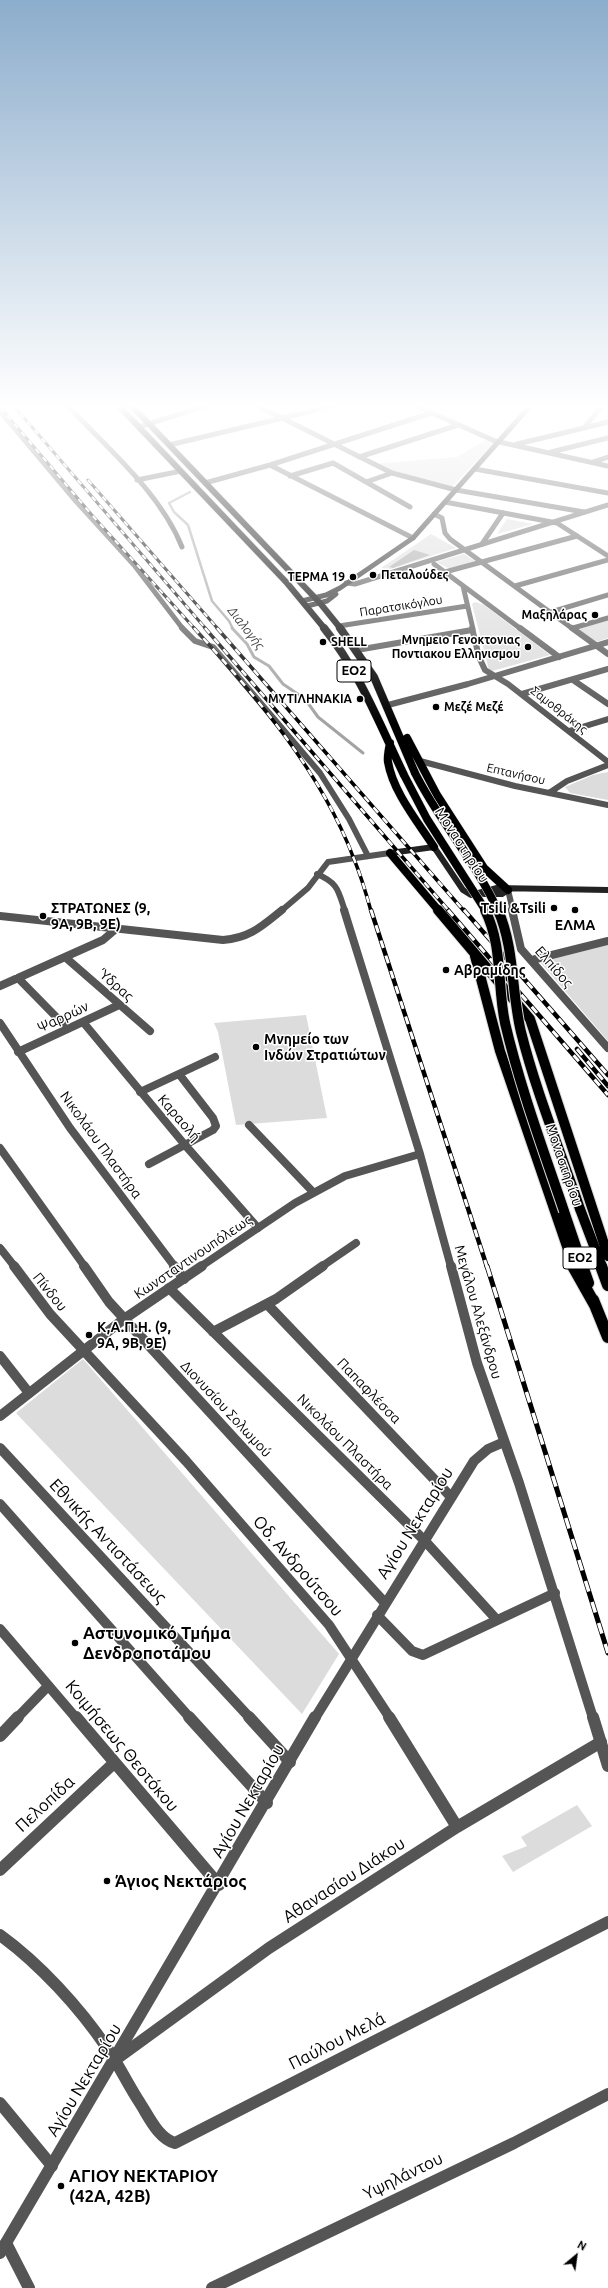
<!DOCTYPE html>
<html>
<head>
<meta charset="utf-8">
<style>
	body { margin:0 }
	#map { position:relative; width:608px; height:2288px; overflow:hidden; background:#fff; font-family:Ubuntu,sans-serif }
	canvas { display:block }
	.north { position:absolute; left:556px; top:2236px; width:40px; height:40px; -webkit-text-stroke:3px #fff; paint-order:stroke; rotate:29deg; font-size:11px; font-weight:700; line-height:16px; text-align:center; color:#000 }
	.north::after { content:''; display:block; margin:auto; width:14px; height:18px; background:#000; clip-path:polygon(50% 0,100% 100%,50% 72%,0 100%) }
</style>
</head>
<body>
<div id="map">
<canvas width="608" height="2288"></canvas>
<div class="north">N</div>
</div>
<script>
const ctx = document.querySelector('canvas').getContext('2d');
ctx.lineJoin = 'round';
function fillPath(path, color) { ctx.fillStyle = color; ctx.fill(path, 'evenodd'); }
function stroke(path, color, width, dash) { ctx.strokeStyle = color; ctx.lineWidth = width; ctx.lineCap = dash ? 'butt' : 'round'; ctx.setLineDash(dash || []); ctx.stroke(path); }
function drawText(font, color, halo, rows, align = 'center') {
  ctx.font = font + ' Ubuntu,sans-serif'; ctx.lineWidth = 3; ctx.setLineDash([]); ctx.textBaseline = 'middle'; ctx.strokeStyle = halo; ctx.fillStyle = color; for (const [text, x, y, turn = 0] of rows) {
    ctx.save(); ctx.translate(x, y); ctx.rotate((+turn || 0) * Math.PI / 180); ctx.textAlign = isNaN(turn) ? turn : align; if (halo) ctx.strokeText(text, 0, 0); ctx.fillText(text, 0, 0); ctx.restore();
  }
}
fillPath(new Path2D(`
	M489,438L495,441L451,488L392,473L373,464L457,457Z
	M507,519L533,524L497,534Z
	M431,534L456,548L388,570L381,568Z
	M464,554L475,561L450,569L436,562Z
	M475,602L484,605L550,655L492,671L489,670L472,604Z
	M608,620V638L596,642L578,629Z
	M608,772V800L570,793L565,787L593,775Z
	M608,945V1041L540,962Z
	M306,1015L327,1118L236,1125L218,1032L214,1023Z
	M83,1359L339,1654L302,1714L16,1413Z
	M577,1805L592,1826L513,1872L502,1856L527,1846L521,1837Z`), '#dcdcdc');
fillPath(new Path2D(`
	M414,550L430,555L393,568L389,567Z`), '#a3a3a3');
stroke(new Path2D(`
	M190,492L169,503L174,512L188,525L212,601L229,621L233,629`), '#a3a3a3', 2.5);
stroke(new Path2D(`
	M232,628L247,644L254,657L269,666L283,684L305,699L318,717L363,753`), '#a3a3a3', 3);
const primaryFar3 = new Path2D(`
	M118,405L287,583L325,629
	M131,405L320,603L341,629`);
const primaryFar2 = new Path2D(`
	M324,628C359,671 380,725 404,775
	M340,628L374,677L415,773
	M407,738L437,795L484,868L508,890
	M390,743C389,749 387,756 388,762C393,792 418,822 434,847
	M390,853L439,911`);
const primaryFar1 = new Path2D(`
	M438,910L530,1019L608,1256
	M475,956L500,1051L574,1267
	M580,1209L602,1267
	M564,1211L583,1267`);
const primary = new Path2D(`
	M573,1266L595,1305
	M582,1266L588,1283
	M601,1266L608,1285
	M593,1300L608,1337`);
stroke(primaryFar3, '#dbdbdb', 7);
stroke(primaryFar2, '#dbdbdb', 9);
stroke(primaryFar1, '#dbdbdb', 12);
stroke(primary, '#dbdbdb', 14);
stroke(new Path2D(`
	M67,405C107,448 160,492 182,547
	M256,405L392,473L456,490L584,512
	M414,405L495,441L608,466
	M0,411L73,498L134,565L183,629
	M584,428L608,422
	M517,444L584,428L603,405
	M169,445L337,405
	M551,452L608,438
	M359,457L458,425
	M593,462L608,457
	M270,465L413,538
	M475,469L608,493
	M290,476L333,463L410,507
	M137,480L181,471
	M366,482L392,473
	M205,483L270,465L431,413
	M434,514L442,518L445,533L450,539L573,629
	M482,544L503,513
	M434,564L521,629
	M445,572L577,536
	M463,586L473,629
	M515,586L608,560
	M551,612L608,595
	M339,626L467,606
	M573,628L608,618`), '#555', 5);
stroke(new Path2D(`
	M182,628L195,641L213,647L320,773L349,819L368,856
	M472,628L479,657L485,670L508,684L608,762
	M520,628L559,657
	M572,628L608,654
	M357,650L472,630
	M573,680L608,704
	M522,694L608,669
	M569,731L608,719
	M420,761L515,786L608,805
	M549,793L567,781L608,765
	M508,890L513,911`), '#555', 6);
stroke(new Path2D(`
	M512,910L521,949L608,1048
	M65,957L150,1031
	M532,960L608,941
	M18,978L68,1029
	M0,986L103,940L117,928
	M83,1022L185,1145L258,1228
	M0,1023L70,1128L175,1267
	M18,1052L119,1005
	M140,1092L215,1057
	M249,1125L313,1192
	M0,1148L85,1267
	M149,1164L213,1130L216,1126L213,1118L179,1074
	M0,1248L15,1267
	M321,1267L356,1243`), '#555', 8);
stroke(new Path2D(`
	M14,1266L50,1314L186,1461L329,1625L390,1718
	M84,1266L109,1302L385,1603
	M174,1266L184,1279
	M169,1288L425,1541L497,1620
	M267,1304L451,1497
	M213,1332L276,1299L323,1266
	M0,1356L29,1393
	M0,1448L250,1718
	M0,1504L190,1718
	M377,1615L412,1651L423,1655L555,1593
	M0,1629L76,1718
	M17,1718L48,1686`), '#555', 10);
stroke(new Path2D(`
	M76,1717L219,1885
	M189,1717L267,1803
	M249,1717L290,1762
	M389,1717L457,1827
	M0,1736L18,1717
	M0,1870L114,1763
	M0,1935C39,1963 80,2008 107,2048C119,2065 128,2085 140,2103C149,2117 158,2138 175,2143L608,1922
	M115,2060L269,1948L457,1827L601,1742
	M0,2103L52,2166
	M6,2243L29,2288
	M212,2288L514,2143L608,2094`), '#555', 12);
stroke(new Path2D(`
	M139,427L208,405
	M445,502L557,523L608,556
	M346,583L355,584L608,505`), '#555', 5);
stroke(new Path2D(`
	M388,705L468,684L608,642
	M317,874C338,883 338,890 345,911
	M281,911L308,888L328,862L390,853`), '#555', 6);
stroke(new Path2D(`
	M344,910L420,1154L451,1267
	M0,916L223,940C250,938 262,926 282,910
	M200,1267L295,1203L345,1176L420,1154`), '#555', 8);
stroke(new Path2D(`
	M451,1266L477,1363L519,1483L593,1718
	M0,1416L124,1319L202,1266
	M315,1718L474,1461L488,1449L504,1442`), '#555', 10);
stroke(new Path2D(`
	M593,1717L608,1766
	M0,2253L315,1717`), '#555', 12);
stroke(new Path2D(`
	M302,601L326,595L340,588L413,538L531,405
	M307,606L327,601L336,594`), '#222', 5);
stroke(new Path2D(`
	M390,853L434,847L463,890L471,895L497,888L608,890
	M484,894H502L508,890`), '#222', 6);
stroke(primaryFar3, '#000', 6);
stroke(primaryFar2, '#000', 8);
stroke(primaryFar1, '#000', 10);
stroke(primary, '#000', 12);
const railFar3 = new Path2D(`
	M13,405L206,629
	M0,407L91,514L195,629
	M88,480L218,629`);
const railFar2 = new Path2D(`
	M194,628C256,696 321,771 354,859C361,876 366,893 371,911
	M205,628L449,911
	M217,628L464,911`);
const railFar1 = new Path2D(`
	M371,910L487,1267
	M448,910L608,1095
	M464,910L608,1075
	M577,1049L608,1086`);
const rail = new Path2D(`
	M487,1266L608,1653`);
stroke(railFar3, '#000', 3);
stroke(railFar2, '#000', 3.5);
stroke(railFar1, '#000', 4.5);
stroke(rail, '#000', 5);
stroke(railFar3, '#fff', 2, [5.5]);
stroke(railFar2, '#fff', 2.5, [7]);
stroke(railFar1, '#fff', 3, [8]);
stroke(rail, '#fff', 3.5, [11]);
const primaryBridgeFar1 = new Path2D(`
	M415,773C439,821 476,862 498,911
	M404,775L427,819L486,911`);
const primaryBridge = new Path2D(`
	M485,910C503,946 497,985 505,1023C520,1087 543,1149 564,1211
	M498,910C515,949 511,991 521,1032C536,1092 560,1150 580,1209`);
stroke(primaryBridgeFar1, '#dbdbdb', 9, []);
stroke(primaryBridge, '#dbdbdb', 12, []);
stroke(primaryBridgeFar1, '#000', 8);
stroke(primaryBridge, '#000', 10);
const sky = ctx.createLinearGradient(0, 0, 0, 725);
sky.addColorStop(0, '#8cadcc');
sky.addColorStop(0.56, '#fff');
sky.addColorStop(1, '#ffffff00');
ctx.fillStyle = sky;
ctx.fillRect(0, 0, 608, 725);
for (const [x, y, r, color] of [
	[373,575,4,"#000"],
	[353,577,4,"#000"],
	[595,615,4,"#000"],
	[323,642,4,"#000"],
	[528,647,4,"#000"],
	[360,699,4,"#000"],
	[436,707,4,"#000"],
	[554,908,4,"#000"],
	[575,910,4,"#000"],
	[43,916,4,"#000"],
	[446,970,4,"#000"],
	[256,1047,4,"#000"],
	[89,1335,4,"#000"],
	[75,1643,4,"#000"],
	[107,1881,4,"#000"],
	[61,2186,4,"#000"]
]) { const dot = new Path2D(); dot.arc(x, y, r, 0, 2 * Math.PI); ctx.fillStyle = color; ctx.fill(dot); stroke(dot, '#fff', 1.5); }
drawText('bold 12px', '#000', '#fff', [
	["Πεταλούδες",381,575,"left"],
	["ΤΕΡΜΑ 19",345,577],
	["Μαξηλάρας",587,615],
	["Μνημειο Γενοκτονιας",520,640],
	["Ποντιακου Ελληνισμου",520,654],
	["SHELL",331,642,"left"],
	["ΜΥΤΙΛΗΝΑΚΙΑ",352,699],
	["Μεζέ Μεζέ",444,707,"left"]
], 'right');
drawText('12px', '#000', '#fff', [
	["Παρατσικόγλου",401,606,-9],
	["Σαμοθράκης",559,710,38],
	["Επτανήσου",516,774,13]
]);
drawText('italic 13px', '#444', '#fff', [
	["Διαλογής",246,628,52]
]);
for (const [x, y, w] of [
	[354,671,34],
	[580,1258,34]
]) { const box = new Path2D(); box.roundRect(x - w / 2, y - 11, w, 22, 3); ctx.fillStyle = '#fff'; ctx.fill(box); stroke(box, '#000', 1); }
drawText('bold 13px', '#000', null, [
	["ΕΟ2",354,671],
	["ΕΟ2",580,1258]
]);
drawText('14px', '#000', '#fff', [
	["Μοναστηρίου",462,845,57],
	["Ελπίδος",554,967,49],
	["Ύδρας",116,985,41],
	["Ψαρρών",63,1017,-25],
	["Καραολή",179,1118,49],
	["Νικολάου Πλαστήρα",101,1145,54],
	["Μοναστηρίου",564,1165,71],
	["Κωνσταντινουπόλεως",193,1257,-34],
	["Πίνδου",50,1292,51],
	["Μεγάλου Αλεξάνδρου",478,1312,74],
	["Παπαφλέσσα",369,1391,46],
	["Διονυσίου Σολωμού",226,1409,47],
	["Νικολάου Πλαστήρα",345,1442,45]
]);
drawText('bold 14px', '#000', '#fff', [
	["ΣΤΡΑΤΩΝΕΣ (9,",51,908],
	["9Α, 9Β, 9Ε)",51,924],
	["Tsili &Tsili",546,908,"right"],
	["ΕΛΜΑ",575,925,"center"],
	["Αβραμίδης",454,970],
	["Μνημείο των",264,1039],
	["Ινδών Στρατιώτων",264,1055],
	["Κ,Α.Π.Η. (9,",97,1327],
	["9Α, 9Β, 9Ε)",97,1343]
], 'left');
drawText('17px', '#000', '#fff', [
	["Αγίου Νεκταρίου",415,1523,-58],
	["Εθνικής Αντιστάσεως",108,1541,47],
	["Οδ. Ανδρούτσου",298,1566,49],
	["Κοιμήσεως Θεοτόκου",122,1746,50],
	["Αγίου Νεκταρίου",248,1801,-60],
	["Πελοπίδα",45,1804,-43],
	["Αθανασίου Διάκου",344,1880,-33],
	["Παύλου Μελά",337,2041,-27],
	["Αγίου Νεκταρίου",84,2080,-59],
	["Υψηλάντου",403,2176,-26]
]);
drawText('bold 17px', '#000', '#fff', [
	["Αστυνομικό Τμήμα",83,1633],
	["Δενδροποτάμου",83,1653],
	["Άγιος Νεκτάριος",115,1881],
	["ΑΓΙΟΥ ΝΕΚΤΑΡΙΟΥ",69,2176],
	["(42Α, 42Β)",69,2196]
], 'left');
</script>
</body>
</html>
